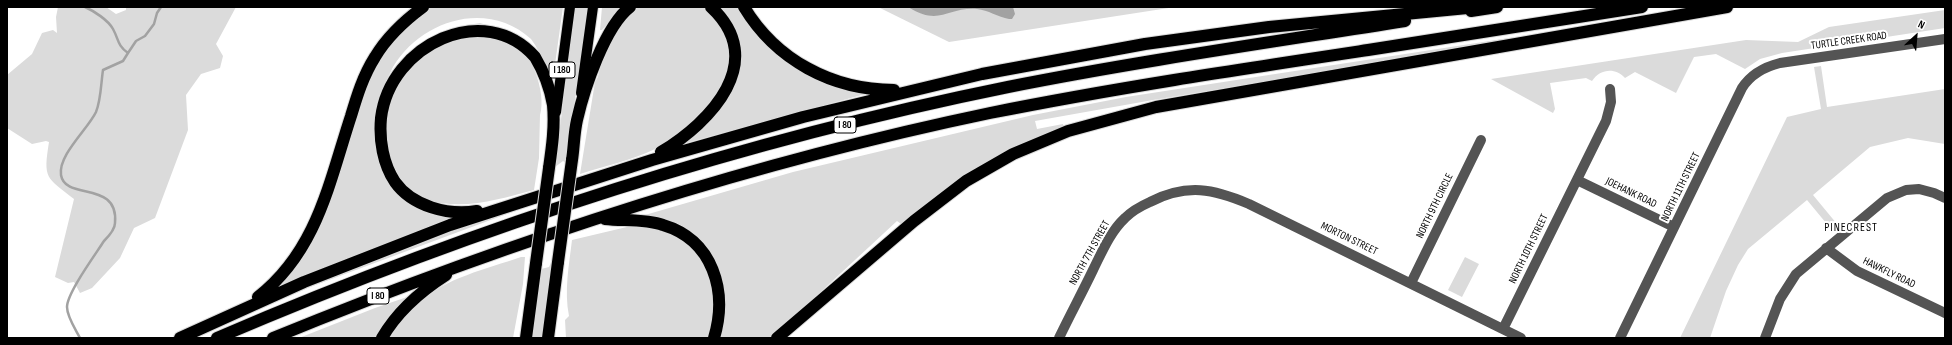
<!DOCTYPE html>
<html>
<head>
<meta charset="utf-8">
<style>
	body { margin:0 }
	#map { position:relative; width:1952px; height:345px; overflow:hidden; background:#fff; font-family:"Sofia Sans Condensed",sans-serif }
	canvas { display:block }
	.frame { position:absolute; inset:0; border:8px solid #000; pointer-events:none }
	.north { position:absolute; left:1896px; top:16px; width:40px; height:40px; -webkit-text-stroke:3px #fff; paint-order:stroke; rotate:26deg; font-size:11px; font-weight:700; line-height:16px; text-align:center; color:#000 }
	.north::after { content:''; display:block; margin:auto; width:14px; height:18px; background:#000; clip-path:polygon(50% 0,100% 100%,50% 72%,0 100%) }
</style>
</head>
<body>
<div id="map">
<canvas width="1952" height="345"></canvas>
<div class="frame"></div>
<div class="north">N</div>
</div>
<script>
const ctx = document.querySelector('canvas').getContext('2d');
ctx.lineJoin = 'round';
function fillPath(path, color) { ctx.fillStyle = color; ctx.fill(path, 'evenodd'); }
function stroke(path, color, width, dash) { ctx.strokeStyle = color; ctx.lineWidth = width; ctx.lineCap = dash ? 'butt' : 'round'; ctx.setLineDash(dash || []); ctx.stroke(path); }
function drawText(font, color, halo, rows, align = 'center') {
  ctx.font = font + ' "Sofia Sans Condensed",sans-serif'; ctx.lineWidth = 4; ctx.setLineDash([]); ctx.textBaseline = 'middle'; ctx.strokeStyle = halo; ctx.fillStyle = color; for (const [text, x, y, turn = 0] of rows) {
    ctx.save(); ctx.translate(x, y); ctx.rotate((+turn || 0) * Math.PI / 180); ctx.textAlign = isNaN(turn) ? turn : align; if (halo) ctx.strokeText(text, 0, 0); ctx.fillText(text, 0, 0); ctx.restore();
  }
}
fillPath(new Path2D(`
	M58,7H106L116,14L126,10V7H236L216,44L223,56L220,68L201,74L186,95L188,130L155,218L134,228L120,258L92,288L80,293L74,282L68,283L55,277L74,199C46,177 43,179 49,142L46,141L32,144L7,128V75L32,54L42,33L53,30L57,33L56,17Z
	M426,7H563L551,93C546,75 543,54 531,39C488,0 422,19 393,67C386,80 381,94 378,109C375,119 388,170 391,183L454,217L269,291L291,266L377,57Z
	M575,7H588L566,163L563,161L555,167Z
	M602,7H623L602,30H600Z
	M638,7L706,8C761,60 707,122 655,149C632,160 605,166 580,174L595,82C600,76 599,67 602,58C609,39 621,19 638,7Z
	M718,7H742L774,47L869,93L686,143L685,141C721,121 750,74 735,32C732,22 724,15 718,7Z
	M878,7H1175L949,42Z
	M1945,10V28L1782,53L1760,59L1745,69L1716,54L1694,57L1676,93L1635,72L1625,78C1615,67 1600,69 1592,81L1586,78L1550,83L1555,109L1553,113L1491,79L1746,40L1798,42L1829,27Z
	M480,23C491,26 503,29 512,36C530,50 547,92 540,115L539,158L534,190C503,198 473,208 441,203C396,196 382,151 388,111C389,102 391,91 396,82C400,76 439,35 445,32C456,27 468,25 480,23Z
	M1574,28L1575,30L1153,100L1035,121L1037,129L1063,124L1064,128L942,193L901,224L897,221L771,338H720C733,296 721,243 678,224C667,219 656,217 645,215L793,172L1033,115L1126,97Z
	M1821,66L1827,107L1945,89V144L1908,138L1870,147L1813,195L1837,224L1831,229L1807,200L1748,249L1738,265L1726,291L1710,338H1680L1787,117L1821,109L1814,67Z
	M531,205L310,287L232,320L284,295L428,237Z
	M631,226L646,227L681,235L706,264L714,300L712,323L708,338H566L565,320L569,316C564,291 569,265 572,240Z
	M521,257H525L523,284L513,338H387C396,327 406,313 417,303C446,278 486,269 521,257Z
	M1465,257L1479,264L1462,297L1448,290Z
	M551,263H553L543,338H531L541,269L549,267Z
	M410,296L376,338H299L375,308Z`), '#dbdbdb');
fillPath(new Path2D(`
	M908,7H1013L1015,14L1012,19H1009C998,17 988,10 977,9C947,7 940,27 908,7Z`), '#a2a2a2');
stroke(new Path2D(`
	M128,53L136,41L145,36L154,24L157,13L161,7
	M80,338C76,330 67,317 67,307C67,293 95,255 104,241C108,237 115,229 115,223C119,180 65,201 61,175C58,155 88,129 96,112C101,100 101,83 103,70L123,61L128,53C117,45 119,40 113,29C108,20 94,11 85,7`), '#a2a2a2', 2.5);
const major = new Path2D(`
	M581,93L593,7
	M556,112L570,7`);
const highway = new Path2D(`
	M744,7C776,60 832,90 894,90
	M1471,11L1497,7
	M661,152C711,122 769,61 711,7
	M572,160C574,147 574,133 577,120C584,89 605,26 630,7
	M477,211C448,216 412,206 395,182C383,164 379,140 381,118C390,44 485,0 535,57C544,72 550,88 553,105C555,126 552,147 549,168
	M605,219C624,221 646,219 663,225C713,240 728,291 714,338
	M258,297C317,251 329,183 351,116C357,96 363,76 375,57C387,37 404,21 423,7
	M180,338L304,282L450,225L652,160L803,117L982,74L1145,44L1269,27L1478,7
	M217,338C471,229 736,142 1008,87C1139,61 1273,42 1405,21
	M273,338C505,243 745,164 990,113C1115,88 1242,69 1368,50C1459,36 1550,21 1642,7
	M382,338C397,312 421,291 446,275
	M526,338L536,263
	M548,338L558,262
	M777,338L914,221L966,181L1013,154L1068,131L1156,107L1727,7`);
stroke(major, '#dbdbdb', 12);
stroke(highway, '#dbdbdb', 14);
stroke(new Path2D(`
	M1577,180L1674,227
	M1826,248L1857,271L1945,313
	M1411,283L1481,140
	M1503,329L1606,121L1611,102L1610,89
	M1059,338C1070,315 1082,293 1093,270C1102,252 1110,232 1125,218C1132,211 1141,206 1150,202C1187,183 1214,189 1249,204L1521,338
	M1620,338L1742,88C1751,74 1764,67 1780,63L1945,39
	M1765,338L1780,299L1796,274L1887,198L1906,190L1919,189L1934,193L1945,198`), '#545454', 10);
stroke(major, '#000', 10);
stroke(highway, '#000', 12);
const highwayBridge = new Path2D(`
	M558,262L572,160
	M536,263L549,168`);
stroke(highwayBridge, '#dbdbdb', 14, []);
stroke(highwayBridge, '#000', 12);
for (const [x, y, w] of [
	[562,70,26],
	[845,125,22],
	[378,296,22]
]) { const box = new Path2D(); box.roundRect(x - w / 2, y - 8, w, 16, 3); ctx.fillStyle = '#fff'; ctx.fill(box); stroke(box, '#000', 1); }
drawText('bold 10px', '#000', null, [
	["I 180",562,70],
	["I 80",845,125],
	["I 80",378,296]
]);
drawText('11px', '#000', '#fff', [
	["TURTLE CREEK ROAD",1849,41,-8],
	["NORTH 11TH STREET",1681,187,-64],
	["JOEHANK ROAD",1631,193,26],
	["NORTH 9TH CIRCLE",1435,206,-64],
	["MORTON STREET",1349,239,26],
	["NORTH 10TH STREET",1529,249,-64],
	["NORTH 7TH STREET",1090,253,-61],
	["HAWKFLY ROAD",1889,273,26]
]);
ctx.letterSpacing = '1px';
drawText('12px', '#000', '#fff', [
	["PINECREST",1851,228]
]);
ctx.letterSpacing = '0px';
</script>
</body>
</html>
